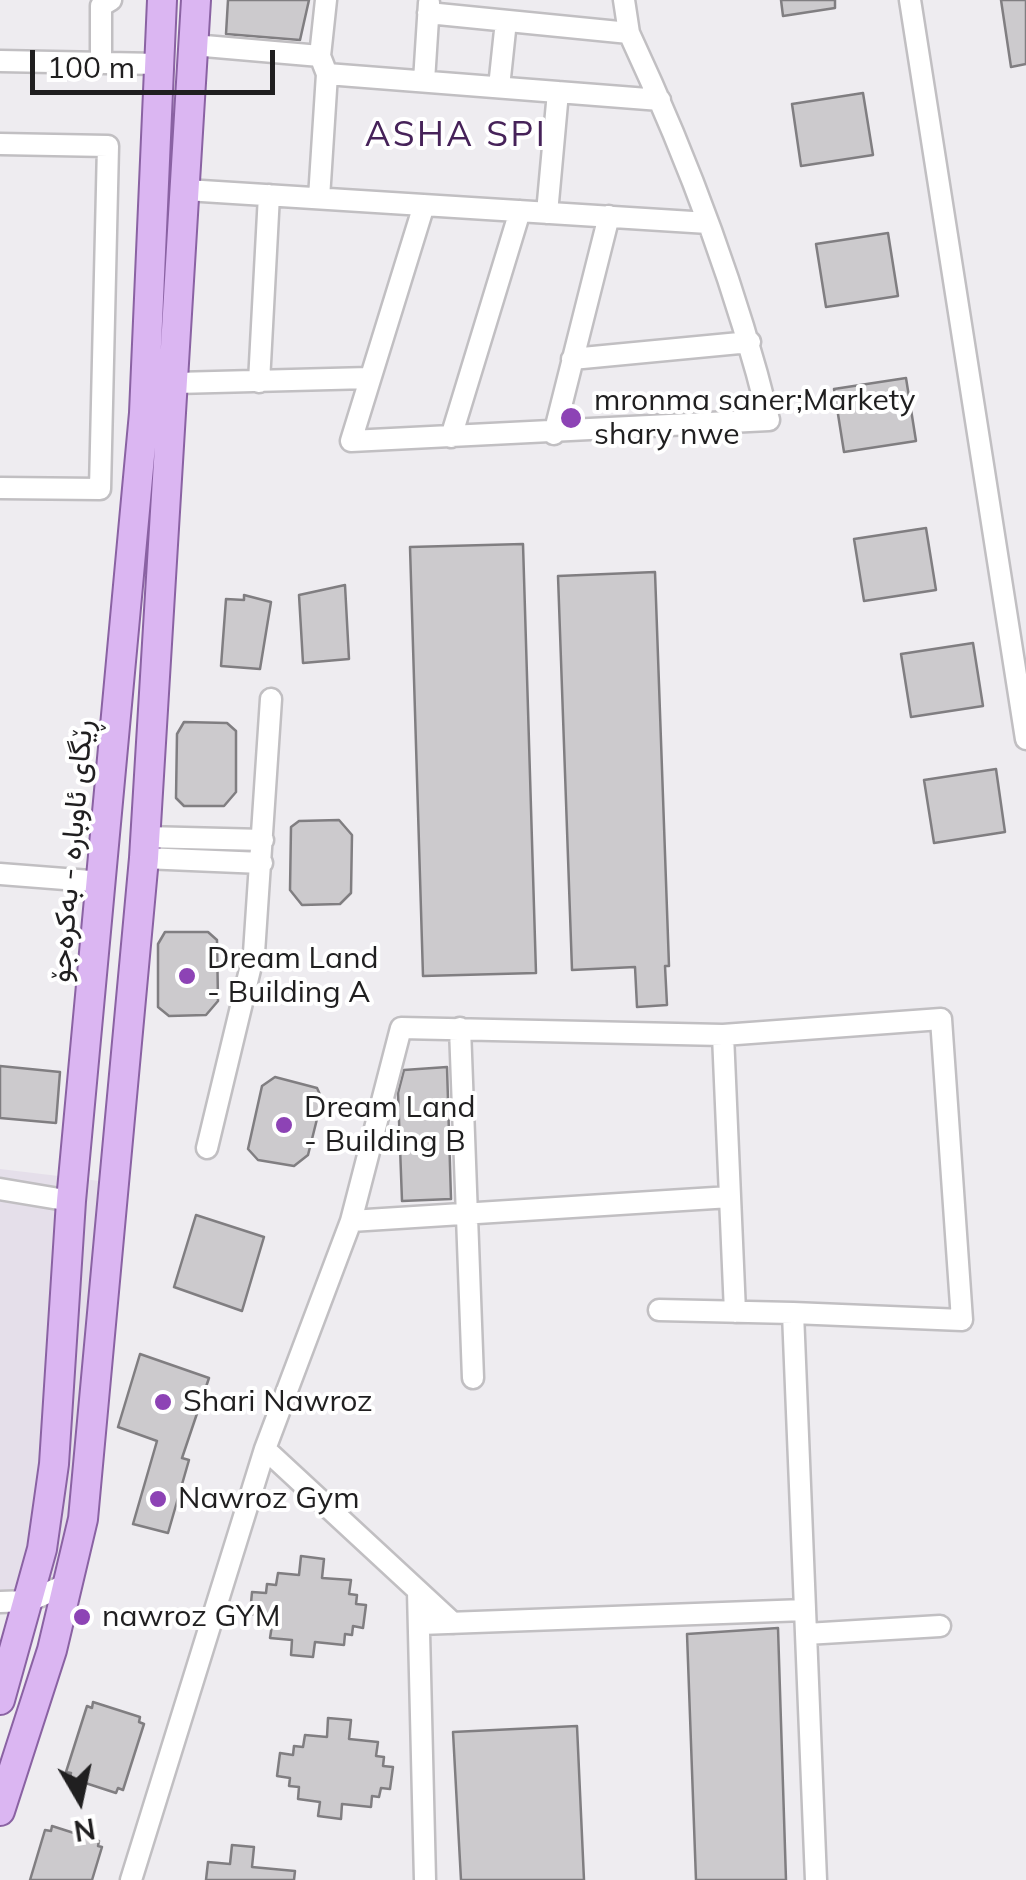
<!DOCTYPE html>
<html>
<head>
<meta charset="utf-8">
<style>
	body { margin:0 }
	#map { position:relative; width:1026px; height:1880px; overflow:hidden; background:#eeecf0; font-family:Mulish,sans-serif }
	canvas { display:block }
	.north { position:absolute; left:30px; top:1750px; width:100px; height:100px; -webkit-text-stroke:8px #fff; paint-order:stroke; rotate:171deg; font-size:28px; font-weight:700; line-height:40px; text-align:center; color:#201f20 }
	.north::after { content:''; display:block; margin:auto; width:35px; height:45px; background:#201f20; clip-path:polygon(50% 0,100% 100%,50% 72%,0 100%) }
	.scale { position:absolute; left:30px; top:50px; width:245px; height:45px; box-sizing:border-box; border:5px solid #201f20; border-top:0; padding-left:12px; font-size:30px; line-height:35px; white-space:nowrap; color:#201f20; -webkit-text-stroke:8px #fff; paint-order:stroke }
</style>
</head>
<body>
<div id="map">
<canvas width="1026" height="1880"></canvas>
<div class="north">N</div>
<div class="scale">100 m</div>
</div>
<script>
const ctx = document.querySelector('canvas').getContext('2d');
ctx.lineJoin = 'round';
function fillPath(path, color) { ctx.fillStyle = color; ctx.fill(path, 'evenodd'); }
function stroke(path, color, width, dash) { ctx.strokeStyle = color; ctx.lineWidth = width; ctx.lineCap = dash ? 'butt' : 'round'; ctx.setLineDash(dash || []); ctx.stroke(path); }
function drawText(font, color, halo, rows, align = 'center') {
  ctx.font = font + ' Mulish,Vazirmatn,sans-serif'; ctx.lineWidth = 8; ctx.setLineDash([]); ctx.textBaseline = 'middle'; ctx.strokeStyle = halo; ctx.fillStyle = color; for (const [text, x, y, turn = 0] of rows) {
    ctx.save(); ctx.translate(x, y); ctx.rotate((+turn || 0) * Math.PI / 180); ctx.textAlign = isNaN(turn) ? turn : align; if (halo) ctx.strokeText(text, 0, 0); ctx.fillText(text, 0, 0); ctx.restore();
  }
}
fillPath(new Path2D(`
	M0,1169L100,1181L69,1519L46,1603H0Z`), '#e5dfea');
const building = new Path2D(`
	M228,0H309L300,40L226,34Z
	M781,0H835V8L783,16Z
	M1001,0H1026V64L1011,67Z
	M863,93L873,155L801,166L792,104Z
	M888,233L898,296L826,307L816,244Z
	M906,378L916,441L844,452L834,389Z
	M926,528L936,590L864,601L854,539Z
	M523,544L536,973L423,976L410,547Z
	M655,572L669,966H665L667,1005L637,1007L635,967L572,970L558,576Z
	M345,585L349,659L303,663L299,595Z
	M244,595L271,602L260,669L221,666L226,599L244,600Z
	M973,643L983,706L911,717L901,654Z
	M184,722L227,723L236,731V792L224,806H184L176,798L177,734Z
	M996,769L1005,832L934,843L924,780Z
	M339,820L352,835L351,893L340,904L302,905L290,890L291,827L299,821Z
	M165,932H208L217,940L218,1001L206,1015L169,1016L158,1007V944Z
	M0,1066L60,1072L56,1123L0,1118Z
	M447,1067L451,1199L402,1201L398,1093L404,1070Z
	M275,1077L317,1088L322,1099L308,1155L294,1166L258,1160L248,1149L262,1086Z
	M196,1215L264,1237L242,1311L174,1287Z
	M140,1354L209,1378L182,1458L189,1460L168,1533L133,1524L157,1441L118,1427Z
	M301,1556L324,1559L322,1578L351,1580L349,1594L357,1595L356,1604L366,1605L363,1628L353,1626L352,1635L345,1634L344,1645L315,1642L313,1657L291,1655L292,1640L270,1638L272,1625L262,1624L263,1616L250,1614L252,1592L266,1593L267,1584L276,1585L278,1573L299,1575Z
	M778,1628L786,1880H696L687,1634Z
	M93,1702L140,1717L139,1722L144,1724L123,1790L118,1788L116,1793L70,1778L71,1773L66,1772L87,1706L92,1708Z
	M328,1718L351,1720L349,1739L378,1742L376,1756L384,1757L383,1766L393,1767L390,1789L381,1788L379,1797L372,1796L371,1807L342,1804L341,1819L318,1816L320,1802L298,1799L299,1787L289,1786L290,1778L277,1776L280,1753L293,1755L294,1746L303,1747L305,1735L327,1737Z
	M577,1726L584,1880H461L453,1732Z
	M52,1826L99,1841L98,1846L102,1847L92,1880H30L45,1830L51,1831Z
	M232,1845L254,1847L252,1867L295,1871L294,1880H206L208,1862L230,1864Z`);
fillPath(building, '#cccacd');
stroke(building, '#807e81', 2.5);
const minor = new Path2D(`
	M910,0L1026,739
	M428,13L629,33
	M193,45L320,56L327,74L660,100
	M320,56L326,0
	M0,61L159,64
	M101,63V6L111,0
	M424,81L429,3
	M499,87L506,21
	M0,144L108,146L100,489L0,488
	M186,190L708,223
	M319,198L327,74
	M424,205L351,441L769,420C736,286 687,157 629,33L624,0
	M547,213L558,92
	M572,359L750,342
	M259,382L269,195
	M176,383L369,378
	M554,434L609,216
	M451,437L520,211
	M145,837L263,840
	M144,858L262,863
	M0,874L103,882
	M460,1028L473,1378
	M723,1035L735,1312
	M207,1148L254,953L271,699
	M0,1189L71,1201
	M351,1221L730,1197
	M659,1310L793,1313L816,1880
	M265,1449L453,1623
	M418,1591L425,1880
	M0,1602L29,1601L70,1583
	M420,1624L805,1610
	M806,1634L940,1626
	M131,1880L265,1449L351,1221L401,1028L723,1035L941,1019L962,1320L793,1313`);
const major = new Path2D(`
	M0,1700L42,1549L54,1464L71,1201L144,413L162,0
	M0,1811L52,1650L83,1519L144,858L196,0`);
stroke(minor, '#c1bfc2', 25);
stroke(major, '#8a62a3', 32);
stroke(minor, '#fff', 20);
stroke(major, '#dbb6f2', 28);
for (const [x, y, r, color] of [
	[571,418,12,"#8d43b5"],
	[187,976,10,"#8d43b5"],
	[284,1125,10,"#8d43b5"],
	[163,1402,10,"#8d43b5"],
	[158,1499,10,"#8d43b5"],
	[82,1617,10,"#8d43b5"]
]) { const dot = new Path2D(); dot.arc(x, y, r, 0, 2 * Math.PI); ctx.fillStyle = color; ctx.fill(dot); stroke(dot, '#fff', 4); }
drawText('30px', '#201f20', '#fff', [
	["mronma saner;Markety",594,401],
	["shary nwe",594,435],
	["Dream Land",207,959],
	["- Building A",207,993],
	["Dream Land",304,1108],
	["- Building B",304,1142],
	["Shari Nawroz",183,1402],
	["Nawroz Gym",178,1499],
	["nawroz GYM",102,1617]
], 'left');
drawText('30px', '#201f20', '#fff', [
	["ڕێگای ئاوبارە - بەکرەجۆ",72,851,-85]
]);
ctx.letterSpacing = '2.5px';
drawText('35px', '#462259', '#fff', [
	["ASHA SPI",456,135]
]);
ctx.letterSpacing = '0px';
</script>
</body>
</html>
